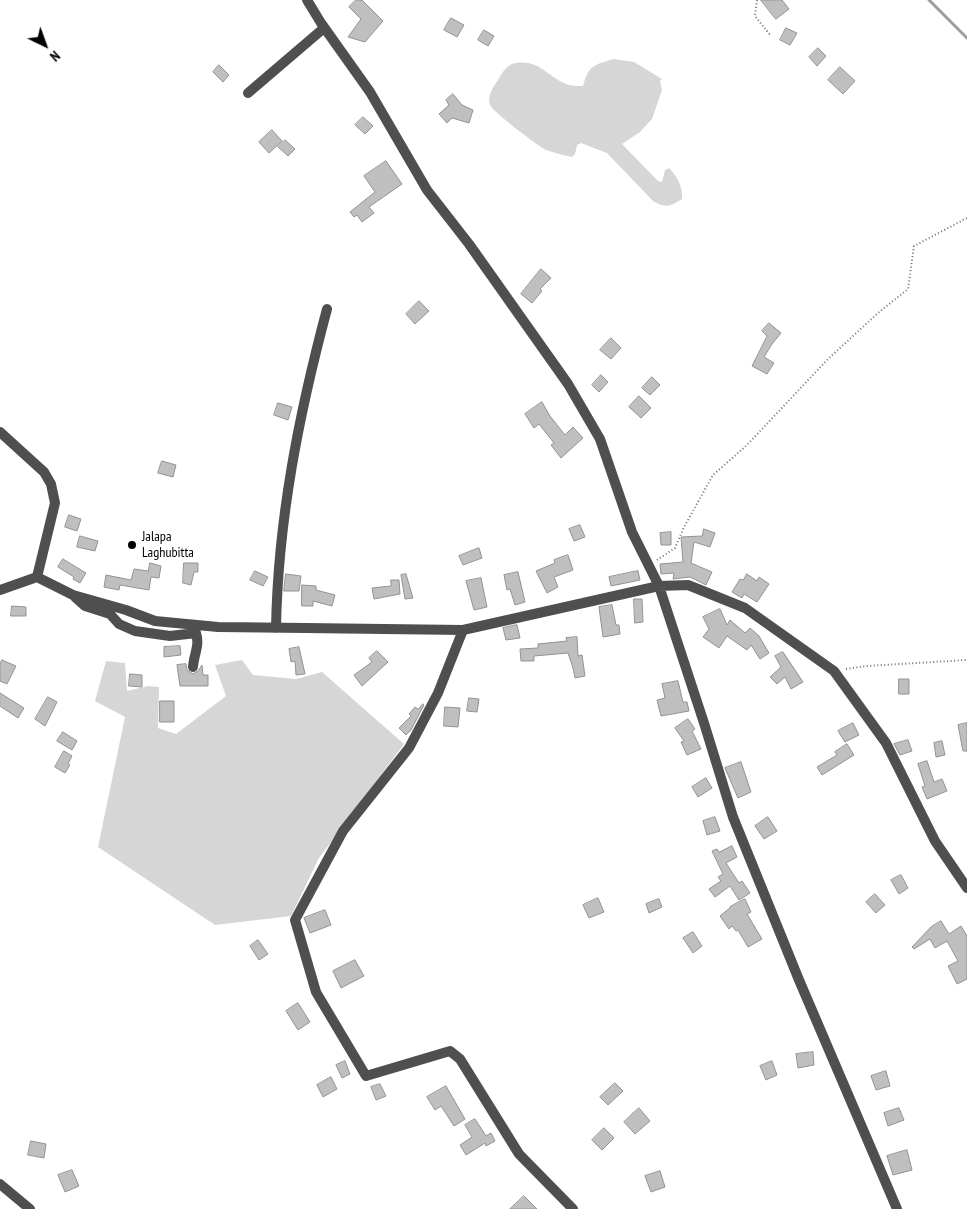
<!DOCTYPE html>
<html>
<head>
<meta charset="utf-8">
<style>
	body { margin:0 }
	#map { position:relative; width:967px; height:1209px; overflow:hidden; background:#fff; font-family:"PT Sans Narrow",sans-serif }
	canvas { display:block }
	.north { position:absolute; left:20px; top:20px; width:50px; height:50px; -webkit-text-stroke:4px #fff; paint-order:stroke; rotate:138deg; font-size:14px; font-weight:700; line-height:20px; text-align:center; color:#000 }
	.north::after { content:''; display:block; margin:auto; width:18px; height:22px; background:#000; clip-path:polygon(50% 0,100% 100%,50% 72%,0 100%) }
</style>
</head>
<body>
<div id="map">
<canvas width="967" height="1209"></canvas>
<div class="north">N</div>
</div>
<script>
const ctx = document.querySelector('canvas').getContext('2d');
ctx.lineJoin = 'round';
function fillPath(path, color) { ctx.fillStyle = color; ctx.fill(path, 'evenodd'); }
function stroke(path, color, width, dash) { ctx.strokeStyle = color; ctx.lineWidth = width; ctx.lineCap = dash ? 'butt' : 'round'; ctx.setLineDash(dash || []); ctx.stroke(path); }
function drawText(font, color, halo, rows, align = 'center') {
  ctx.font = font + ' "PT Sans Narrow",sans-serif'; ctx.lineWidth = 4; ctx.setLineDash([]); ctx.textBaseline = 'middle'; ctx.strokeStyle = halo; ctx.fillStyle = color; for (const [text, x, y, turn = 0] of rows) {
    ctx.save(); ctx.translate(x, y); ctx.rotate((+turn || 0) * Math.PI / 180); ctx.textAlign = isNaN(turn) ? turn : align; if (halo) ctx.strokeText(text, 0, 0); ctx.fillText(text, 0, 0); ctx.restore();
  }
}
fillPath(new Path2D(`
	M614,59L634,62L662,79L660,81L662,90L652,119L640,132L622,144L658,181L662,182L665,170L669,168C677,176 683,187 682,199C670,206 667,209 653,201L607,153L581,143L577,145L575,154L572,157C564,155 554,153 546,150C538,146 493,112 490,105C487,96 493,87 498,80C502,73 507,64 516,63C539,60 546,75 564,83C570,86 576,86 583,86C589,65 593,65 614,59Z
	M242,660L253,675L296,679L322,672L404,744L319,858L291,916L215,925L98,847L125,717L95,701L106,661L125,663L127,691L148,686L159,687L158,728L176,734L226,696L215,665Z`), '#d6d6d6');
stroke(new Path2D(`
	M929,0L967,38`), '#9d9d9d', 3);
const building = new Path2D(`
	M356,0H362L383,21L365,42L348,37L361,19L349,7Z
	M761,0H782L789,9L776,19Z
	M451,18L464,25L457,37L444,30Z
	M786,28L797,33L790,45L780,40Z
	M484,30L494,36L488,46L478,40Z
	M818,48L826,56L817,66L809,57Z
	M219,65L229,75L223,82L213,72Z
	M840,67L855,81L843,94L828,80Z
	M453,94L462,105L473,110L469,123L452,118L447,123L439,114L449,105L446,100Z
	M363,117L373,126L365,134L355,125Z
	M272,130L282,141L269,153L259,142Z
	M285,140L295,149L288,156L278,147Z
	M386,161L402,184L369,207L374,213L362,222L357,215L354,217L350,212L375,192L364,176Z
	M541,269L551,278L540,289L542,291L532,303L521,294Z
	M419,301L429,311L415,324L406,314Z
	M769,323L781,333L772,344L764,357L774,363L767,374L752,366L767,336L762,331Z
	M611,338L621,348L611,359L600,350Z
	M601,375L608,382L599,392L592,385Z
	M652,377L660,385L650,395L642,388Z
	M639,396L651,408L641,418L629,407Z
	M542,402L550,416L565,435L573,427L583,438L561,458L551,445L554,443L539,424L534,428L525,414Z
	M278,403L292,407L288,420L274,415Z
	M162,461L176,465L173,477L158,473Z
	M69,515L81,519L77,531L65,527Z
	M580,525L585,537L574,541L569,529Z
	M704,529L715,533L710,547L694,542L691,563L712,572L706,585L690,577L673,579L674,573L661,574L660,564L683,562L681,537L702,536Z
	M671,532V545H661L660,533Z
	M80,536L98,541L95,551L77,547Z
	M479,548L482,558L463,565L459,556Z
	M568,555L573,570L554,577L558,587L547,593L536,571L555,563L554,560Z
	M63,559L86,573L80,583L73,579L74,577L58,567Z
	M150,563L161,566L159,578L151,577L149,590L120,585L119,590L104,587L106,575L131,580L134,569L148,571Z
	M184,563H198V572H194L191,585L183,583Z
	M255,571L268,577L263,586L250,580Z
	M638,571L640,580L611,586L609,577Z
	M518,572L525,602L515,605L510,589L507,590L504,575Z
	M286,574L301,576L299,591H284Z
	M406,574L413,598L405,599L401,575Z
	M747,574L757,581L759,577L769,584L757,602L744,594L742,598L732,592L740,579L743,580Z
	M481,578L487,607L474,610L466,581Z
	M391,580H399L400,594L374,599L372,588L391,586Z
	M302,585L316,586V590L335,595L332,606L313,601V606H302Z
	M634,599H642L643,622L635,623Z
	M612,605L616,625H619L620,634L603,637L599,607Z
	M12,606L26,607V616H11Z
	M720,609L727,625L730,620L745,633L750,628L759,636L769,653L760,659L751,645L747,650L727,636L719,648L703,637L709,629L703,617Z
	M517,625L520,638L506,640L503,628Z
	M577,637L578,656L582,655L585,676L575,678L573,668L568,653L534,656V661H521L520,649L538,648V644L567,641L566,638Z
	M180,646L181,655L164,657V647Z
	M299,647L305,674L296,675L295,661L291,662L289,649Z
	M377,651L388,662L362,686L354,675L372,662L369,658Z
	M783,652L803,682L791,689L785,677L777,684L770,677L781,667L775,656Z
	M2,660L16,666L7,684L0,681V665Z
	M186,664L187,670L193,674L198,671L202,665L203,675H208V686H180L177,665Z
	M130,674L142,675V687L129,686Z
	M899,679H909V694H899Z
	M678,681L683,702H687L689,711L661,716L657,700L665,698L662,684Z
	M0,693L24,708L18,718L0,706Z
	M48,697L57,702L45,726L35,719Z
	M469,698L479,699L477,712L467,711Z
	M160,701H174V722H160Z
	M423,704L424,705L411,730L406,735L399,728L411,716L409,714L415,707L418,709Z
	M445,707L460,708L458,727L444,726Z
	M688,719L695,729L692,731L701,749L687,755L681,742L684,741L675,728Z
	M853,723L859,735L845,742L838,731Z
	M967,723V751H963L958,725Z
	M63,732L77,741L72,750L57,741Z
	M908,740L912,751L900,755L894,744Z
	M942,741L945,755L936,757L934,743Z
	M847,744L854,755L822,775L817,767L837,755L835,752Z
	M64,751L72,756L68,764L70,765L65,773L55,767Z
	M927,761L934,782L942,779L947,791L927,799L922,787L925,786L918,764Z
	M741,762L751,792L738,798L725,768Z
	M706,778L712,788L698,797L692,787Z
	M715,817L720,831L707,835L703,821Z
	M768,817L777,831L764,839L755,826Z
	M732,846L737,857L726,863L739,883L742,881L750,893L739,900L730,886L715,897L709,889L721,881L718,877L723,874L712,851L717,849L719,852Z
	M901,875L908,888L899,894L891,880Z
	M875,894L885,905L876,913L866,902Z
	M598,898L604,912L589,918L583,905Z
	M659,899L662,907L649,913L646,904Z
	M745,899L751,912L747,914L762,939L748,947L738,930L736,931L732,926L729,929L720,916L730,908V907Z
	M325,910L331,925L310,933L304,918Z
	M941,921L949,934L961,926L967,936V979L957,984L948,966L958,961L947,941L935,948L930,939L914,949L912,947L931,927Z
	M693,932L702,946L693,953L683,938Z
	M258,940L268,954L259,960L250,946Z
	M355,960L364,976L341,988L333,971Z
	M298,1003L310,1022L298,1030L286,1011Z
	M813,1052L814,1065L798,1068L796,1054Z
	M345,1061L350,1074L342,1078L336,1065Z
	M772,1061L777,1075L766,1080L760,1066Z
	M886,1071L890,1086L876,1090L871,1076Z
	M331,1077L337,1089L323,1097L317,1085Z
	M615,1083L623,1091L608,1105L600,1097Z
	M380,1084L386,1096L376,1100L371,1087Z
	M446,1086L465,1119L454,1126L441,1106L435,1110L427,1097Z
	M639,1108L650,1121L635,1134L624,1122Z
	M899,1108L904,1120L888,1126L884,1113Z
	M475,1119L486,1136L491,1133L495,1141L486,1146L485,1143L466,1155L460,1145L472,1137L465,1125Z
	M604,1128L614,1138L602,1150L592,1140Z
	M31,1141L46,1144L44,1158L28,1155Z
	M907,1150L912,1170L893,1175L887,1156Z
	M72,1170L79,1186L65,1192L58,1175Z
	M660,1171L665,1187L651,1192L645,1176Z
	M524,1196L537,1209H510Z`);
fillPath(building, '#bfbfbf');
stroke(building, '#939393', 1);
stroke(new Path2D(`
	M757,0L755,16L771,36
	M657,560L675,548L684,527L713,475L747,445L828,359L878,313L908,289L914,246L967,218
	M846,669L866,666L967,660`), '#717171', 2, [1, 2.5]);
stroke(new Path2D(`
	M307,0L321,23L370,92L427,190L469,244L568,384L600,439L632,532L659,586L704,723L733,817L799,980L897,1209
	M248,93L324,28
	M0,432L44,472L51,484L55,503L37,577
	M0,590L37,577L73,595L126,610L155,621L218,627L305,628L463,630L659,586L688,585L745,608L834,671L886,743L935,841L967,888
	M75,597L85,606L110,614L119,624L135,631L170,636L196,633C200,646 194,653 193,667
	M276,628C278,519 299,414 327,309
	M463,630L438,693L409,748L343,831L295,920L316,992L366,1076L450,1051L460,1059L519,1154L573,1209
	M0,1184L30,1209`), '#4f4f4f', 10);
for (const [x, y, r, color] of [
	[132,545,5,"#000"]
]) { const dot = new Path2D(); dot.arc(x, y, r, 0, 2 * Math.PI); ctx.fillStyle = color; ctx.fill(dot); stroke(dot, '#fff', 2); }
drawText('14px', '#000', '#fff', [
	["Jalapa",142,537],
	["Laghubitta",142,553]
], 'left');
</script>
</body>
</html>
